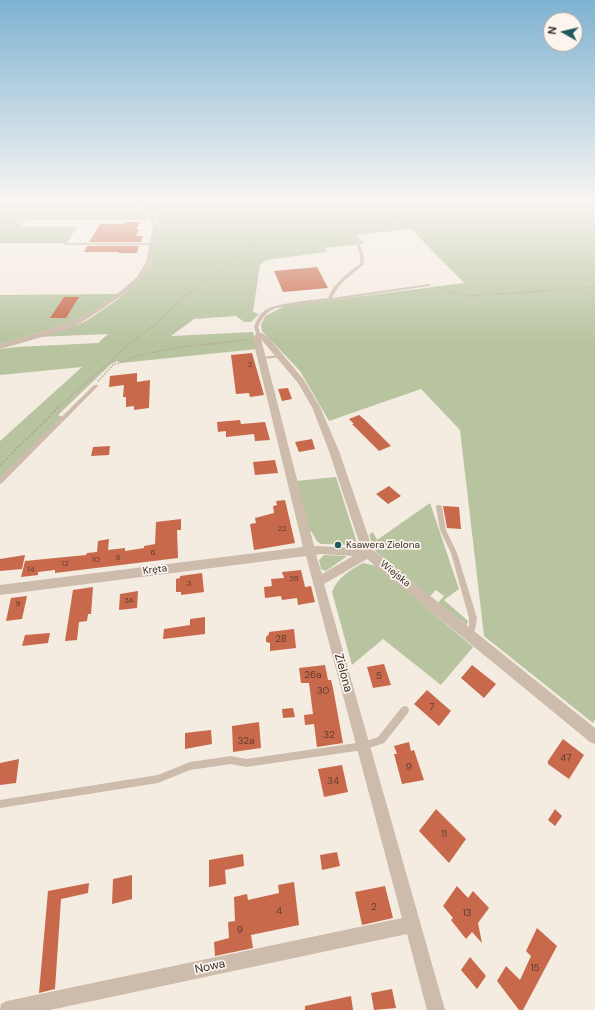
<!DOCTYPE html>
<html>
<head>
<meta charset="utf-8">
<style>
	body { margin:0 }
	#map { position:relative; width:595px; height:1010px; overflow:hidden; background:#f4ebe1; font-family:"DM Sans",sans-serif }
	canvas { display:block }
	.north { position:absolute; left:543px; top:12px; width:40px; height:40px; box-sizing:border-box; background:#fbf5ee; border:1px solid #aea6a0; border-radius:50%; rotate:278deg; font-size:11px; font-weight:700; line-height:16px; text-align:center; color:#3b302b }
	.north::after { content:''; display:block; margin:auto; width:14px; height:18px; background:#1f5a5e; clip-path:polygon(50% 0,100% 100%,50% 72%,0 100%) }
</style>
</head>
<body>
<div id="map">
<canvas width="595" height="1010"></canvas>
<div class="north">N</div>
</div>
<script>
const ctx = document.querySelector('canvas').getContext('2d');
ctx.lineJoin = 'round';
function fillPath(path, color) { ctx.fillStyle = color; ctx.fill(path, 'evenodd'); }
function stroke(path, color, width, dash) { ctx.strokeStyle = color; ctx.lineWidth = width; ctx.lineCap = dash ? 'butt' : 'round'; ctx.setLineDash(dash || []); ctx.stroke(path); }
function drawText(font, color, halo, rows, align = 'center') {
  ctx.font = font + ' "DM Sans",sans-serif'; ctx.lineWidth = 3.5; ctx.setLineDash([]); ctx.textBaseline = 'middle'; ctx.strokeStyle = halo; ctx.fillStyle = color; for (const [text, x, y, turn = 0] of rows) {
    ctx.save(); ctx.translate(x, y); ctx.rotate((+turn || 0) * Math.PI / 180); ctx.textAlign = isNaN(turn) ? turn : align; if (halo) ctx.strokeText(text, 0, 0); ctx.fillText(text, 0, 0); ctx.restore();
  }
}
fillPath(new Path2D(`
	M0,201H131L146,215L149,220H26L20,227H77L67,243H0V237L2,235H0Z
	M137,201H595V719L593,723L484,636L460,430L421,389L329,421L300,371L262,331L261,325L265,316L285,306L464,283L411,229L357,235L364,244L325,248L327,252L266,260L260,265L253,312L259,314L251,322H244L236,316L194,319L171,336L253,332L257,349L121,363L117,361L110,365L58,415L63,417L0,479V441L82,367L0,375V349L17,347L98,343L108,334L36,337L75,326L86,321L117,300L142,278L149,268L152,259L159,225L155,217Z
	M118,294L90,313L74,322L0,344V295Z
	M336,477L357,543L356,545L321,544L317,541L311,531L308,532L296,481Z
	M430,503L459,589L444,600L468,621L467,625L438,603L444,596L436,590L430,596L376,552L369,535L373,532L377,540Z
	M324,555L345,556L346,557L326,571L321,569L319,560Z
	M363,563L377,566L473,647L441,685L383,639L352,665L332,592C337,578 350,570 363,563Z`), '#b8c4a0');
fillPath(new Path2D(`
	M128,222H140L136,229H139L136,236H143L141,242H89L100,224H121Z
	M87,246H139L137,253H118L119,252H84Z
	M317,267L328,288L283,292L274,271Z
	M64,297H79L66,318H50Z
	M252,353L264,395L250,397L249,393L236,394L231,355Z
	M137,373V382L150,380L149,408L134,410V406L126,407V397H123L124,385L109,387L110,376Z
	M288,388L292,399L282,401L278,389Z
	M359,415L365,420L391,446L379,451L352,424H354L349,419Z
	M240,420L241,424L265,422L270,440L255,441L254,434L226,437V431L218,432L217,422Z
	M312,439L315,449L299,452L295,442Z
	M110,446L109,455L91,456L93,447Z
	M275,460L278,473L255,475L253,462Z
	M389,486L401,496L388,504L376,494Z
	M285,500L295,543L254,550L250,524L256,523L255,518L274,513L273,506L277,505L276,501Z
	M443,506L459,507L461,529L447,528Z
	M181,519V530H177L178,558L55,573V570L38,572V575L21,577L25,561L86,555L87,553L97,552L98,541L109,539L108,550L125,548V551L144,548V546L155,544L156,522Z
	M25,555L22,569L0,571V559Z
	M301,570L305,587L311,586L315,602L298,605L297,598L282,600L281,596L265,598L264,587L272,586L271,579L284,578L282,572Z
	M202,573L204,592L181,595V592H176V579L180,578V576Z
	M93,587L91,614H88L87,621L79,622L77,640L65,641L73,590Z
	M138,591L137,608L119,610L120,594Z
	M27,596L22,619L6,621L11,598Z
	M205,617V634L163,639L164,629L190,625V619Z
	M294,629L296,648L270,651V643L266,642V637L269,634V632Z
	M50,633L48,643L22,646L25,635Z
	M384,664L391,685L373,688L367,667Z
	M325,665L328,680H331L333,688L343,743L317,747L314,724L305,725L304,715L313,714L309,683H301L299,668Z
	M472,665L496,684L484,698L461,678Z
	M427,690L451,711L439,726L414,704Z
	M293,708L295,717L283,718L282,709Z
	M259,722L261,748L233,752L232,726Z
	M211,730L212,744L185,749V733Z
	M563,739L584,755L569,779L548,764V761Z
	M409,742L411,751L414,750L424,780L402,784L394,754H397L394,746Z
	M19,759L16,783L0,785V763Z
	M342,765L348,792L324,797L318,769Z
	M436,809L466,839L449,863L419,831Z
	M555,809L562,816L555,826L548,820Z
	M337,852L340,866L322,870L320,855Z
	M243,854L244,866L225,870L226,884L209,887V860Z
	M132,875V899L112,904L113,879Z
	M294,882L299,925L251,935L253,948L215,956L214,942L229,938L228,922L235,921L234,897L247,894L248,900L279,893L278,885Z
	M89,883L88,893L61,899L55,989L39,993L48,891Z
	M385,886L393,918L362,925L355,892Z
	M457,886L468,898L473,891L489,908L478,923L482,943L472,932L466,939L451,920L453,918L443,906Z
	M537,928L557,946L523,1010H519L497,981L506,966L520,980L531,956L526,951Z
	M470,957L486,976L477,989L461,970Z
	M392,989L396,1008L374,1010L371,993Z
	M351,996L353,1010H305V1006Z`), '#c8694b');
stroke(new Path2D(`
	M0,208L60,205L129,206
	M436,287L452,292
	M190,292L243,254L260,233L297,201
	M530,292L595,287`), '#b9a596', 1, [1, 1]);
stroke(new Path2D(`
	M449,291L468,296L544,291
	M98,381L113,365L140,355L182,347L248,340
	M58,408L133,341L156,324L184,296L192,291`), '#b9a596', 1.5, [1.5, 1.5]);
stroke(new Path2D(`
	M0,465L59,407`), '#b9a596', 2, [2, 2]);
fillPath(new Path2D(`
	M428,215C438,217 445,226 454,229L595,224V226L454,231C444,228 438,220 428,217L351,225L348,228C357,240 365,248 364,264C352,275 339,282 332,298L429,284L431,285L430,286L276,308C266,312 262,318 258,327L261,335L257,336L254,327C256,321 259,315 264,311C274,303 313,300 328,298C334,283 347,273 360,264C362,248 353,239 344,228L349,223Z
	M64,243H153L155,244L153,245H64Z
	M280,355L282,356V357L263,359L261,358L263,357Z
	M94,385H98V386L2,483L0,484V478Z
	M437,505H441L442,507L446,530L457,553L477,618L475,630L470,636L467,637L464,636L463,634L469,627V618L451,553L440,530L436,507Z
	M405,706L408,707L409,710L408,713L384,743L363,750L246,767L231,764L190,770L158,783L0,808V800L158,775L190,762L231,756L246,759L363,742L378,737L402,707Z`), '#cdbbac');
fillPath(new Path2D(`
	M132,201H137L153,215L159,227L152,262L142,279L120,297L87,319L70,329L0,349V344L64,325L83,317L116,295L137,277L146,262L153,227L149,217Z
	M256,333H262L268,337L304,380L320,407L339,451L373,550L595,728V744L590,742L367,559L324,584L445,1010H427L407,934L50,1010H0L1,1004L7,1001L402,918L306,556L0,595V585L303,547L253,340ZM261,339L298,383L312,407L329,451L361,548L314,546ZM320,554L353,556L322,574L316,555Z`), '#cdbbac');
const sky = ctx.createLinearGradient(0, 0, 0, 342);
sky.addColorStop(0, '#7eb2d2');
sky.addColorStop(0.59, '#faf6f2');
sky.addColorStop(1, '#faf6f200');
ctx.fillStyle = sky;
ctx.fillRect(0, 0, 595, 342);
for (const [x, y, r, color] of [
	[338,545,4,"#1f5a5e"]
]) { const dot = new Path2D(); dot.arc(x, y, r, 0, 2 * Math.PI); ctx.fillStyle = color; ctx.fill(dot); stroke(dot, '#fbf5ee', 1.5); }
drawText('8px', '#5e3e33', null, [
	["2",250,365],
	["22",282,529],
	["6",153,553],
	["8",118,558],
	["10",96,560],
	["12",65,564],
	["14",31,570],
	["26",294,579],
	["3",189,584],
	["3A",129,601],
	["9",18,604]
]);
drawText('10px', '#3b302b', '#fbf5ee', [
	["Ksawera Zielona",346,545]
], 'left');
drawText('10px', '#3b302b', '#fbf5ee', [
	["Kręta",155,570,-7],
	["Wiejska",395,574,39]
]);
drawText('10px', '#5e3e33', null, [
	["28",281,639],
	["26a",313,675],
	["5",379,676],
	["30",323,691],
	["7",432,707],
	["32",329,735],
	["32a",246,741],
	["47",566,758],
	["9",409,767],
	["34",333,781],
	["11",444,834],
	["2",374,907],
	["4",279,911],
	["13",467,913],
	["9",240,930],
	["15",535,968]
]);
drawText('12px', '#3b302b', '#fbf5ee', [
	["Zielona",343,673,75],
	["Nowa",210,967,-12]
]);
</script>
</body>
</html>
